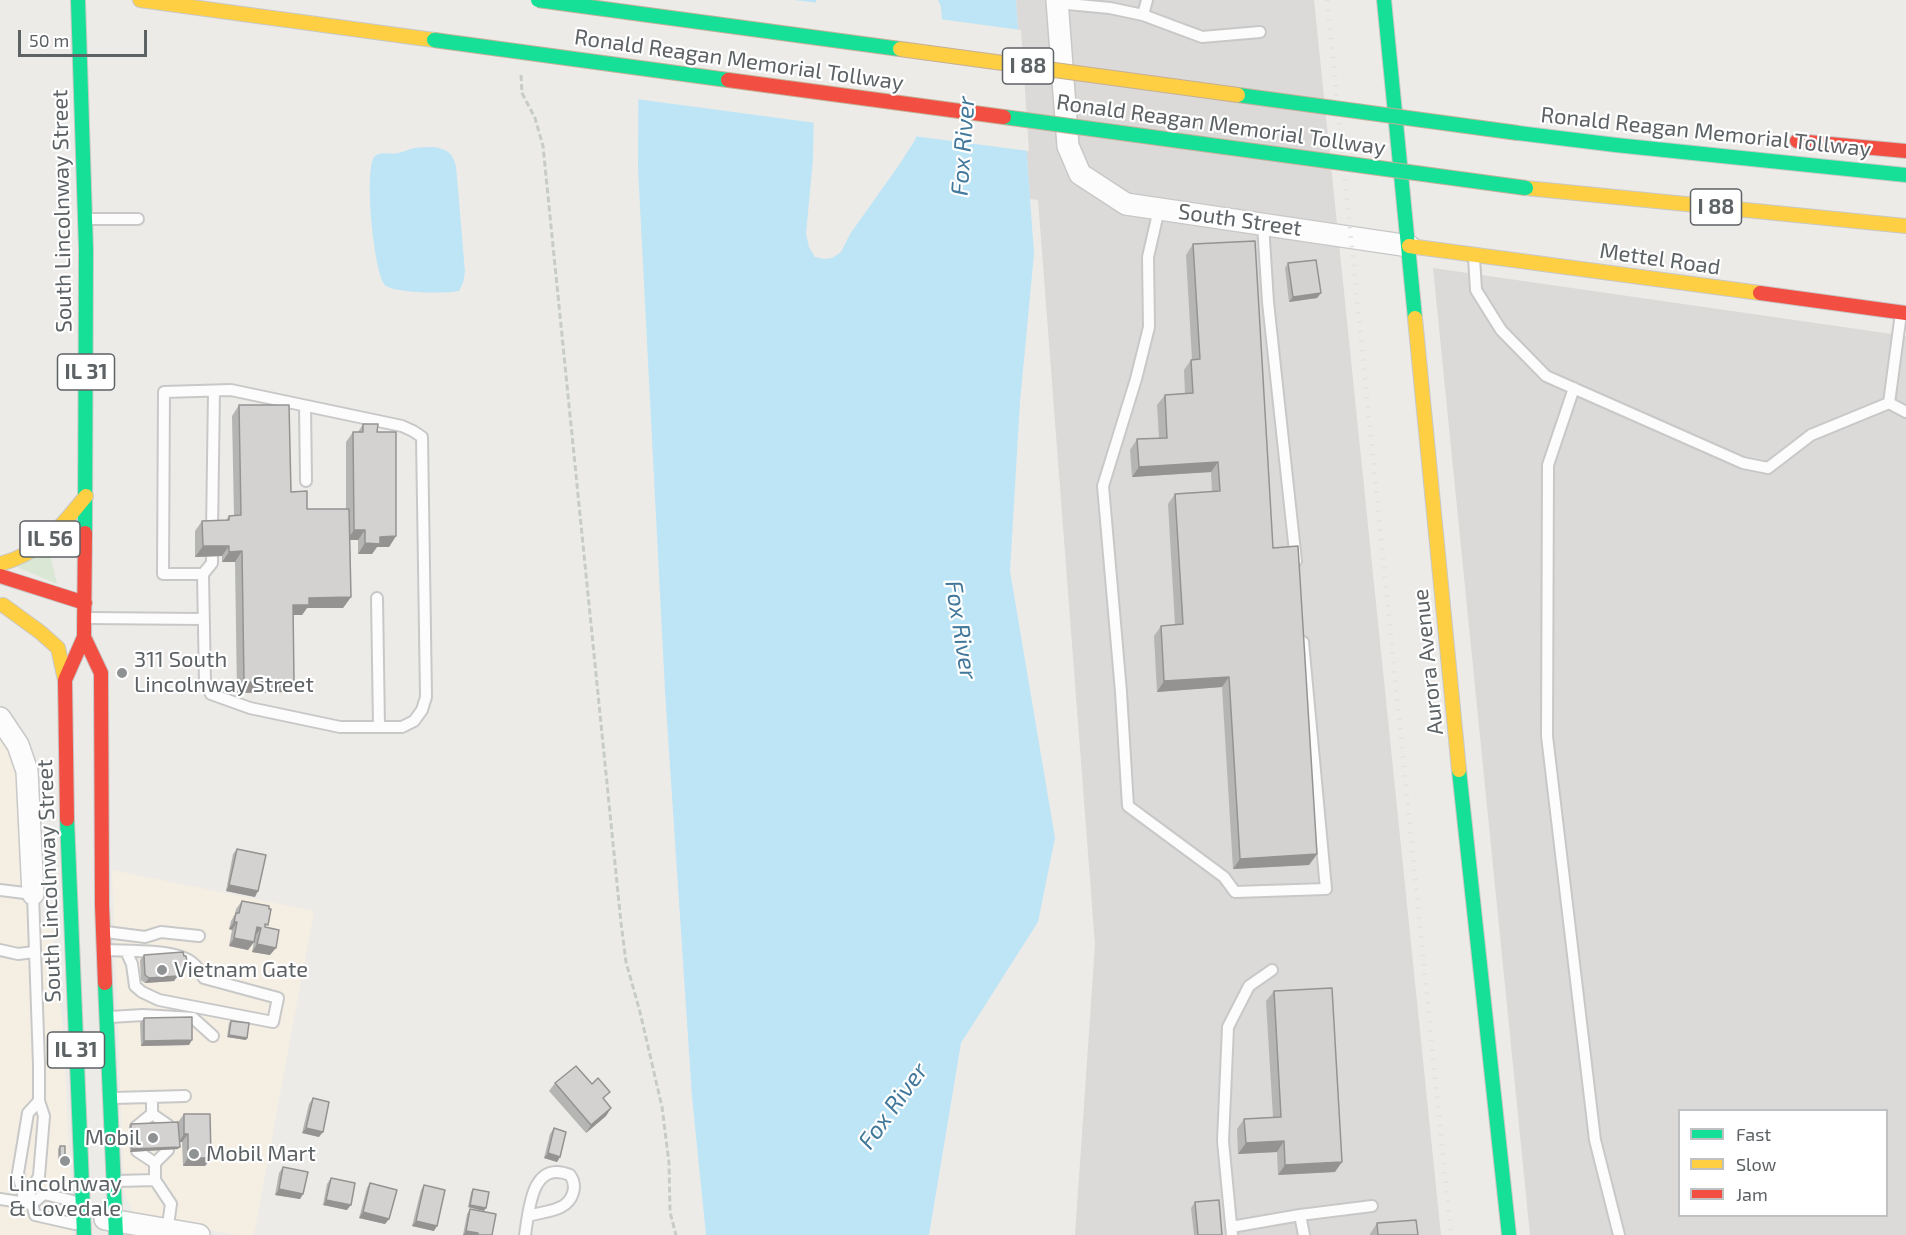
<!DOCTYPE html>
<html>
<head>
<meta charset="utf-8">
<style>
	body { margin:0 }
	#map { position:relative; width:1906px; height:1235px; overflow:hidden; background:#edebe8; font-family:"Exo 2",sans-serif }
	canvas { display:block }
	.legend { position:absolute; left:1678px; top:1109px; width:210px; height:108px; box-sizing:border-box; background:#fff; border:2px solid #bec0c1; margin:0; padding:8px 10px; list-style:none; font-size:18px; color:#5d6265 }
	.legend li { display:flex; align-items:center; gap:12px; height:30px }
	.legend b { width:30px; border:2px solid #bec0c1 }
	.scale { position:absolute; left:18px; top:30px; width:129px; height:27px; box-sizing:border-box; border:3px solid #5d6265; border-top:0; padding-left:8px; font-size:18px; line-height:21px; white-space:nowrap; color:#5d6265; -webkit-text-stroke:4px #fff; paint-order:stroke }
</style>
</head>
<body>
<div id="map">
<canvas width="1906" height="1235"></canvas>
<ul class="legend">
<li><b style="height:8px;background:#16e098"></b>Fast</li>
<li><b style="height:8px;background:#ffcf43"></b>Slow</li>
<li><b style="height:8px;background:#f24e42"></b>Jam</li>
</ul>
<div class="scale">50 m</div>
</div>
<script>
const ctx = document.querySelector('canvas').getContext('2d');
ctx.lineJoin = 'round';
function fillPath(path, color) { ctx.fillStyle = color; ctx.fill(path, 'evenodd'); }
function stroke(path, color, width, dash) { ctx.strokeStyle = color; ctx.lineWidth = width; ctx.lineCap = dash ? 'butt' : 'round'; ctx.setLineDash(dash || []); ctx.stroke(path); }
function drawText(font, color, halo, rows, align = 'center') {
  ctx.font = font + ' "Exo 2",sans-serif'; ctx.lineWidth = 4.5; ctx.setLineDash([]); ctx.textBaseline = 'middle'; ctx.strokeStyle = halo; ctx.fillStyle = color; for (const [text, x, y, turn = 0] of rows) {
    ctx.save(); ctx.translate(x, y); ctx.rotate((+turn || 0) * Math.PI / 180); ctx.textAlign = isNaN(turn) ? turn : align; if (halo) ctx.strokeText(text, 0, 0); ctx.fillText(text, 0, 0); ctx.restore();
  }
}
fillPath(new Path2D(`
	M0,734L8,743L21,783L30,926L53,929L54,971L63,1024L73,1235H0Z
	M112,870L314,911L254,1235H238L134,1216L124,1192Z`), '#f5eee2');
fillPath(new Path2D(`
	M1016,0H1314L1441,1235H1075L1095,945L1038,200L1030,199Z
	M1433,268L1906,336V1235H1530ZM1680,1110H1886V1216H1680Z`), '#dcdad8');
fillPath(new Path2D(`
	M49,549L57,584L17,567Z`), '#d9e7d4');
fillPath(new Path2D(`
	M639,0H816L813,159L806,234L809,247L815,257L824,259L832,258L841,252L850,234L899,165L915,140L922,119L943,31L941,7L938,0H1016L1034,254L1020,402L1010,571L1055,838L1038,922L961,1043L929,1235H706L692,1097L665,691L638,168Z
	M434,147C448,150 452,152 456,166L465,272L463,283L459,291C446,294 397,293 386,286C374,278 363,166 375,156C382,151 391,155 398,153C404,152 409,149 415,148C421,147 428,147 434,147Z`), '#bee5f5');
fillPath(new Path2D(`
	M636,0H794L819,3L816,123L636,99Z
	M939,19L1021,30L1029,151L913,136L928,89L940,30Z`), '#edebe8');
const lane = new Path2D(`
	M1057,3L1110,8L1143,15L1202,37L1260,32
	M1143,15L1147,0
	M1159,209L1148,257L1149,327L1136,379L1103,486L1121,692L1128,806L1224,877L1235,892L1326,889L1303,642
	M87,219H138
	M1263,224L1268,302L1296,561
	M1474,257L1476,290L1501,330L1546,376L1743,463L1768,468L1811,435L1889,403
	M1574,388L1548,465L1547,736L1595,1140L1619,1235
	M1889,403L1901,313
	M1889,403L1906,412
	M305,406L306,481
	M212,531L214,391
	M203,574H163L164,392L231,390L402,426L413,431L422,437L426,697L422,710L414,721L402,727H340L250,708L211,694L205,683L203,574L212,563V556
	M377,598L379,727
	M88,618L203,619
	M0,890L33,894L39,1064V1101L44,1116L39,1176L25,1203
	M106,932L145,937L161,932L199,936
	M0,950L18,954L34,952
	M107,950C127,951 166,950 184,958C194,962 199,969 204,978L278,998L273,1022L159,1000L142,992L135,986L132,964L126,951
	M110,1017L143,1015L193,1018L213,1036
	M152,1097V1114L168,1125
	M114,1098L185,1096
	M136,1127L152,1114
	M137,1151L155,1163
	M117,1181L155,1180
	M0,1199L32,1204L44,1194L73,1201L76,1204
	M25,1203L18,1173L28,1113L39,1101
	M32,1204L35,1215L75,1224L78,1222
	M1231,1227L1300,1215
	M167,1232L171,1204L155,1180V1163L168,1150
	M525,1235C529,1211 531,1159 570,1175C578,1186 573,1201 561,1207C551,1212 538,1213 528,1216
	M1232,1235L1223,1141L1228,1027L1249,986L1272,970
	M1304,1235L1300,1215L1372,1206`);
const street = new Path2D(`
	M1057,0L1068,146L1080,174L1126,204L1409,246
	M0,718L18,745L27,771L33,894
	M105,1219L199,1235`);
const fast = new Path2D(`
	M78,0L86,249L85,533
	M1384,0L1415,318
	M1518,133L1616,145L1906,175
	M1459,770L1509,1235
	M67,819L84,1235
	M105,983L116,1235`);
const slow = new Path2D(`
	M140,0L434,40
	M1526,188L1906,226
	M1409,246L1760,293
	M1415,318L1459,770
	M0,564C41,553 60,528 86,496
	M3,605L40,632L58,648L65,680`);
const jam = new Path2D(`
	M1797,141L1906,151
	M1760,293L1906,313
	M0,576L85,603
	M84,637L101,673L102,905L105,983
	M67,819L65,680L84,637L85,533`);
stroke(lane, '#c7c8c7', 14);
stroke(street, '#c7c8c7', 24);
stroke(fast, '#c7c8c7', 16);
stroke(slow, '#c7c8c7', 16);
stroke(jam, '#c7c8c7', 16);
stroke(new Path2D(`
	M521,75L522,93L535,118L543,146L621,923L626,962L640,1012L662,1107L669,1163L670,1212L676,1235`), '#c7ccc9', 3, [6, 3]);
stroke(lane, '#fcfcfc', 10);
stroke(street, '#fcfcfc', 21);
stroke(fast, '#16e098', 14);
stroke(slow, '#ffcf43', 14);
stroke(jam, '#f24e42', 14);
stroke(new Path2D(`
	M1327,0L1451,1235`), '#e2e2e2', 4.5, [1.5, 8]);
const fastBridge = new Path2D(`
	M538,0L900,49
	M434,40L728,80
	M1238,95L1518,133
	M1004,117L1526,188`);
const slowBridge = new Path2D(`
	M900,49L1238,95`);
const jamBridge = new Path2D(`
	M728,80L1004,117`);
stroke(fastBridge, '#c3af97', 16, []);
stroke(slowBridge, '#c3af97', 16, []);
stroke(jamBridge, '#c3af97', 16, []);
stroke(fastBridge, '#16e098', 14);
stroke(slowBridge, '#ffcf43', 14);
stroke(jamBridge, '#f24e42', 14);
fillPath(new Path2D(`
	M1193,244L1273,548L1317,854L1309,865L1233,869L1222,687L1157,692L1154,636L1161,626L1175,625L1168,504L1175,494L1212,492L1211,472L1132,477L1130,450L1137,439L1159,438L1157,405L1165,395L1185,394L1184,370L1191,360H1192L1186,255Z
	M1288,263L1321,293L1317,298L1289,302L1285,268Z
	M239,405L291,492L307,509H346V442L353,432H358L363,424L377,432L396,536L389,547H377L372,554H358V540H350L351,597L343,608H307L302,615H293L294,682L287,692L237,693L235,562H222V556L195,557V531L202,521H225L229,516H234L232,416Z
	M237,849L255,897L226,891L233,854Z
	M242,901L266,927L270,955L252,952L254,942L248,950L229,946L232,930L229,929L231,921L235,914L236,909Z
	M144,955L184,956L188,968L181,978H176L174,981L145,983L141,980L140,960Z
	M1274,991L1335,1172L1278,1175L1277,1152L1238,1154L1237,1129L1244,1119L1273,1117L1266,1001Z
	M144,1018L189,1045L141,1046L140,1023Z
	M231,1021L246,1040L227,1037L229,1023Z
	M555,1083L604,1100L611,1108L606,1116L586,1133L549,1091Z
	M313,1098L319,1137L302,1133L309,1104Z
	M184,1114L211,1158L205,1166H183L182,1142H179L178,1149L130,1152L129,1127L131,1124L178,1122Z
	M554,1128L560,1157L557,1162L544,1158L550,1134Z
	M60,1146L63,1159H58V1149Z
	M283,1167L303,1194L300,1199L275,1195L279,1173Z
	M331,1178L347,1210L323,1205L327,1184Z
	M370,1183L389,1219L385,1224L359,1218L367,1188Z
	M424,1185L434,1231L412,1226L421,1190Z
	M473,1189L484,1211L468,1207L471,1192Z
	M1195,1202L1222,1235H1194L1191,1208Z
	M470,1209L492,1235H463L467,1214Z
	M1377,1223L1418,1235H1370V1234Z`), '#b5b5b4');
fillPath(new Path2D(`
	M1321,293L1317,298L1289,302L1293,297Z
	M1218,462L1211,472L1132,477L1139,467Z
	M354,530H365L358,540H347Z
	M396,536L389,547H377L372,554H358L365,543L380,537Z
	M203,546H229L222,556L195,557Z
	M242,551L235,562H222L229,552Z
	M351,597L343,608H307L302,615H285L293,605L309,598Z
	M1229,677L1222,687L1157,692L1164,681Z
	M244,682H294L287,692L237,693Z
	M1317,854L1309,865L1233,869L1240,859Z
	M229,885L258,891L255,897L226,891Z
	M234,922H237L232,930L229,929Z
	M257,927L261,928L255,936Z
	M234,938L254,942L248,950L229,946Z
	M257,944L276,948L270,955L252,952Z
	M184,968H188L181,978H176L174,981L145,983L149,978L178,973Z
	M229,1035L247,1038L246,1040L227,1037Z
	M192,1040L189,1045L141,1046L144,1041Z
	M611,1108L606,1116L586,1133L591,1125Z
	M306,1128L323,1132L319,1137L302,1133Z
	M184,1134H188L182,1142H179Z
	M1284,1141L1277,1152L1238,1154L1246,1143Z
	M180,1147L178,1149L130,1152L132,1149Z
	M548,1153L560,1157L557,1162L544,1158Z
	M188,1158H211L205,1166H183Z
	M1342,1162L1335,1172L1278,1175L1285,1165Z
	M279,1189L303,1194L300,1199L275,1195Z
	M326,1200L351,1205L347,1210L323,1205Z
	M470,1205L486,1208L484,1211L468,1207Z
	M363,1212L389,1219L385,1224L359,1218Z
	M416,1221L437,1226L434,1231L412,1226Z
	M466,1231L478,1233L477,1235H463Z`), '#949392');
const building = new Path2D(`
	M1255,241L1273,548L1298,546L1317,854L1240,859L1229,677L1164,681L1161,626L1183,624L1175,494L1220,491L1218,462L1139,467L1137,439L1167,438L1165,395L1193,393L1191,360L1200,359L1193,244Z
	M1316,260L1321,293L1293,297L1288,263Z
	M239,405H289L291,492L307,491V509H349L351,597L309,598V605H293L294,682H244L242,551L229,552V546H203L202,521L229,520V516L241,515Z
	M363,424H378L377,432H396V536L380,537V544L365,543V530H354L353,432H363Z
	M237,849L266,855L258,891L229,885Z
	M242,901L269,906V909H271L268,925L265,924V927L279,930L276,948L257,944L261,928L257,927L254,942L234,938L237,922H234L236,913H239Z
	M183,952L184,956H186L188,968H184V973H178V976L149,978L145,975L144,955Z
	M1332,988L1342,1162L1285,1165L1284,1141L1246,1143L1244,1119L1281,1117L1274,991Z
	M192,1017V1040L144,1041V1018Z
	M231,1021L249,1023L247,1038L229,1035Z
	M576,1066L592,1084L598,1078L610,1092L603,1098L611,1108L591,1125L555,1083Z
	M313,1098L329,1102L323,1132L306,1128Z
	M184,1114H210L211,1158H188V1134H184Z
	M178,1122L180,1147L132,1149L131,1124Z
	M554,1128L566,1132L560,1157L548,1153Z
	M60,1146H65V1156H60Z
	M283,1167L308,1172L303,1194L279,1189Z
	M331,1178L355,1183L351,1205L326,1200Z
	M370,1183L397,1190L389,1219L363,1212Z
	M424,1185L445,1190L437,1226L416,1221Z
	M473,1189L489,1192L486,1208L470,1205Z
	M1219,1200L1222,1235H1198L1195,1202Z
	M470,1209L496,1214L492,1235H478V1233L466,1231Z
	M1416,1220L1418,1235H1378L1377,1223Z`);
fillPath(building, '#d3d2d1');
stroke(building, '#949392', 1.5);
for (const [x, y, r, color] of [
	[122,673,6,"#8f9293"],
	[162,970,6,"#8f9293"],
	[153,1138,6,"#8f9293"],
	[194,1154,6,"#8f9293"],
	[65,1161,6,"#8f9293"]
]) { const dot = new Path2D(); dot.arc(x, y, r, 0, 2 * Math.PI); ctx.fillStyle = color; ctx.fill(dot); stroke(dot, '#fff', 2); }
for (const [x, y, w] of [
	[1028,66,51],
	[1716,207,51],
	[86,372,57],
	[50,539,60],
	[76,1050,57]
]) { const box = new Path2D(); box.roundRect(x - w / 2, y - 18, w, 36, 4.5); ctx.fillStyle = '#fff'; ctx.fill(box); stroke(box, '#5d6265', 1.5); }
drawText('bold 21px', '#5d6265', null, [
	["I 88",1028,66],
	["I 88",1716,207],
	["IL 31",86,372],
	["IL 56",50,539],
	["IL 31",76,1050]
]);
drawText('22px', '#5d6265', '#fff', [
	["Ronald Reagan Memorial Tollway",739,60,8],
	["Ronald Reagan Memorial Tollway",1221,125,8],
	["Ronald Reagan Memorial Tollway",1706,132,6],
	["South Lincolnway Street",62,211,-91],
	["South Street",1240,220,8],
	["Mettel Road",1660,259,8],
	["Aurora Avenue",1428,662,-96],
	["South Lincolnway Street",49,881,-92]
]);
drawText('22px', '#5d6265', '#fff', [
	["311 South",134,660],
	["Lincolnway Street",134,685],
	["Vietnam Gate",174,970],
	["Mobil",141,1138,"right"],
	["Mobil Mart",206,1154],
	["Lincolnway",65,1184,"center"],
	["& Lovedale",65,1209,"center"]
], 'left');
drawText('italic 24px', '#42799b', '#fff', [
	["Fox River",963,146,-86],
	["Fox River",961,630,81],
	["Fox River",893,1106,-54]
]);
</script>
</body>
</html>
